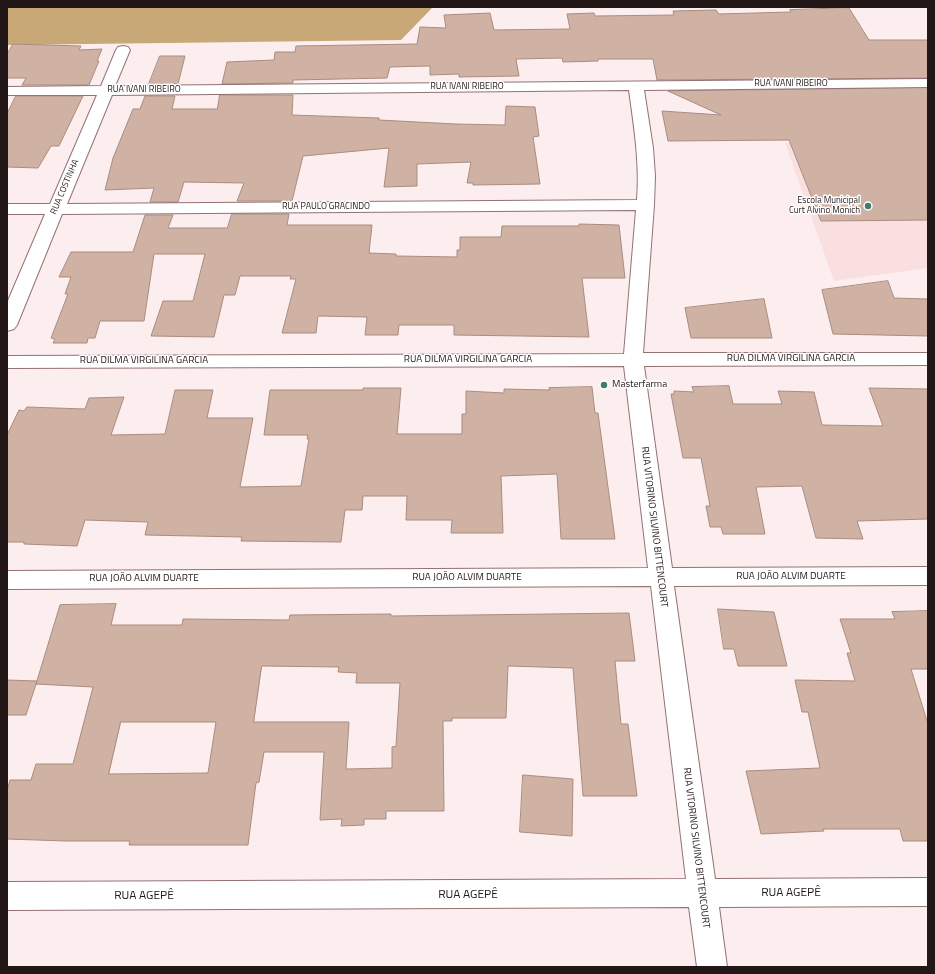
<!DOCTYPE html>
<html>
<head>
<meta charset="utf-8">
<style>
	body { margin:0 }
	#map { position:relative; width:935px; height:974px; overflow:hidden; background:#fcedee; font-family:"Titillium Web",sans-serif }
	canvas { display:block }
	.frame { position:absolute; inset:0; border:8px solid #221617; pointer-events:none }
</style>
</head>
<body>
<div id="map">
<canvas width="935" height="974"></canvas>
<div class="frame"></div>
</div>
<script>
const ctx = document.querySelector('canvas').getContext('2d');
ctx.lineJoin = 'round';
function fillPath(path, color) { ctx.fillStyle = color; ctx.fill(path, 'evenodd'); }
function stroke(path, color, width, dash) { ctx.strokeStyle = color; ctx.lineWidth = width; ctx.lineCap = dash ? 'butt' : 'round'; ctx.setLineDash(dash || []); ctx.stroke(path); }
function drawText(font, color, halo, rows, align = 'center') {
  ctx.font = font + ' "Titillium Web",sans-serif'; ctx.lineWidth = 3; ctx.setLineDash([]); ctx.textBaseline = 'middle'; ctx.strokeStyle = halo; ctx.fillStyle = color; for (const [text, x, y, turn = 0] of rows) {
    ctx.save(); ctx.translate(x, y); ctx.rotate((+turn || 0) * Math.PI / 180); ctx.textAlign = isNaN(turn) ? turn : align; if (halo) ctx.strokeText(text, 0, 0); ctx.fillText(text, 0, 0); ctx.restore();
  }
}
fillPath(new Path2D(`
	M785,143H928V268L834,281Z`), '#fadfe0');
fillPath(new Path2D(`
	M7,7H433L401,40L7,45Z`), '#c8a876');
const building = new Path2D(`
	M849,8L869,40H928V78L657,80L653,59H598V61L563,62L562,58L516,59L519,76L459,77V74L430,75V66L390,67L387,78L293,80V83L222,84L227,62L274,60L275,52H295L296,46L417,44L420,27L446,28L444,15L490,13L494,30L570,29L567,14L594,13L595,16L674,15L673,11L716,10L719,14L791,12L790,10Z
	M13,44L81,46L79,50L102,49L97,61H99L89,85H22L26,78H7V55Z
	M160,56H185L178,84H149Z
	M928,88V220L821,221L789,140L668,141L662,111L721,115L668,91Z
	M220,95H293L292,115L379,118V120L456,124L505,125L506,106L535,107L539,136L533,137L540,184L473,185V183H467L471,162L417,164V186L384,187L389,148L303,156L292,201H237L244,183L184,182L178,202H150L154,188L105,190L113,158L133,109H140L145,96H175L172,109H217Z
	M16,96H83L59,146H51L38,168L7,167V114Z
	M232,214H289L287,225H372L369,253L396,254V256L457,257V250H460V237H501L502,226H579V224L619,225L625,278H582L589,337L454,335V325H399L398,335H365L367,317L318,316L316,333H282L296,279H290L291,276H240L235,295H224L214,337L151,336L163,301H193L205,254H154L144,321H100L95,338H88L87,343H53L55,339L51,338L68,294H65L71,277H59L71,252H133L145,215H173L168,228H227Z
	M888,281L894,298L928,299V336L833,334L822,290Z
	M764,299L772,338H691L685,308Z
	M729,386L733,404H782L778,391L814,392L822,425L883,426L869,388L928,389V519L857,521L863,539L816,538L802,486L756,487L765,534H723L721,527H710L706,506H710L701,458H683L671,394H674V391L694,392L692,387Z
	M592,387L595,413H598L615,539H561L557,474L501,476L503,533H451L452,520H406L407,496H363L362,510H345L341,542L241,541L242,537L145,535L148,522L85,520L77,546L24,544V542H7V435L19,410L24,411L27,407L85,409L89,398L124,397L111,435L165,434L175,390H213L207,418H253L240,487L301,486L309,439H307L308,435H264L270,390H363V388H401L397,434H462V414H466V391L504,393V389L550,390L549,388Z
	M116,604L111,625H182L183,619L289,620L290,615L391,614V616L629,613L635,661H615L621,724H628L637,796H583L573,668L508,666L506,718H452V721H443L444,811H386V819H364V825L341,826L342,819L320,820L324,752H264L259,782L256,783L248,845H129L130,841H66L7,839V791L10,780H31L36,764H73L93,687L36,684L60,605ZM262,666L339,667L338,672L357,673L356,683H400L396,746L392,747V768L346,769L349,722H254ZM121,722H216L208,773L109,774Z
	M718,609L774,612L787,666H738L734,649H724Z
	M928,611V669H911L928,724V841H903L900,829H823L824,831L761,834L746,771L820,768L808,712H802L795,680L855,681L847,653H851L840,619H895L892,612Z
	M7,680L37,681L26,715H7Z
	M523,775L573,779L572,836L520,832Z`);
fillPath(building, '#d0b2a4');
stroke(building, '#aa8c7f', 1);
const minor = new Path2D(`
	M123,46L128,47L130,50L115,86L928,79V87L644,90L653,148L655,176L654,205L643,353H928V365L644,366L672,568L928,567V585L674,586L715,879L928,878V906L719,907L727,967H697L689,907L7,910V882L686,879L651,586L7,589V571L648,568L624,366L7,368V356L624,354L636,210L62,214L17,325L14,329L7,331V303L45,214H7V204H50L97,95H7V87L101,86L116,50L118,47ZM629,90C634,127 640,163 637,200L67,204L112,95Z`);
stroke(minor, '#927273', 2);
fillPath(minor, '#fff');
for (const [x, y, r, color] of [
	[868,206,4,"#3e7d6a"],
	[604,385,4,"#3e7d6a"]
]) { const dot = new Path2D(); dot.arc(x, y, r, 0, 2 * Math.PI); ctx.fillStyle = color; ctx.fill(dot); stroke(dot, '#fff', 1.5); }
drawText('9px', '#221617', '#fff', [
	["RUA IVANI RIBEIRO",791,84],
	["RUA IVANI RIBEIRO",467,87],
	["RUA IVANI RIBEIRO",144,90],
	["RUA COSTINHA",65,187,-67],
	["RUA PAULO GRACINDO",326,207]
]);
drawText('9px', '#221617', '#fff', [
	["Escola Municipal",860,201],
	["Curt Alvino Monich",860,211]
], 'right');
drawText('10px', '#221617', '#fff', [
	["RUA DILMA VIRGILINA GARCIA",791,359],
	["RUA DILMA VIRGILINA GARCIA",468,360],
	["RUA DILMA VIRGILINA GARCIA",144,361],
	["RUA VITORINO SILVINO BITTENCOURT",654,527,83],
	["RUA JOÃO ALVIM DUARTE",791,577],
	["RUA JOÃO ALVIM DUARTE",467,578],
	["RUA JOÃO ALVIM DUARTE",144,579],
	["RUA VITORINO SILVINO BITTENCOURT",696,848,83]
]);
drawText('10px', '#221617', '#fff', [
	["Masterfarma",612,385]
], 'left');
drawText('12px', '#221617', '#fff', [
	["RUA AGEPÊ",791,893],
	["RUA AGEPÊ",468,895],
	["RUA AGEPÊ",144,896]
]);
</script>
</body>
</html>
